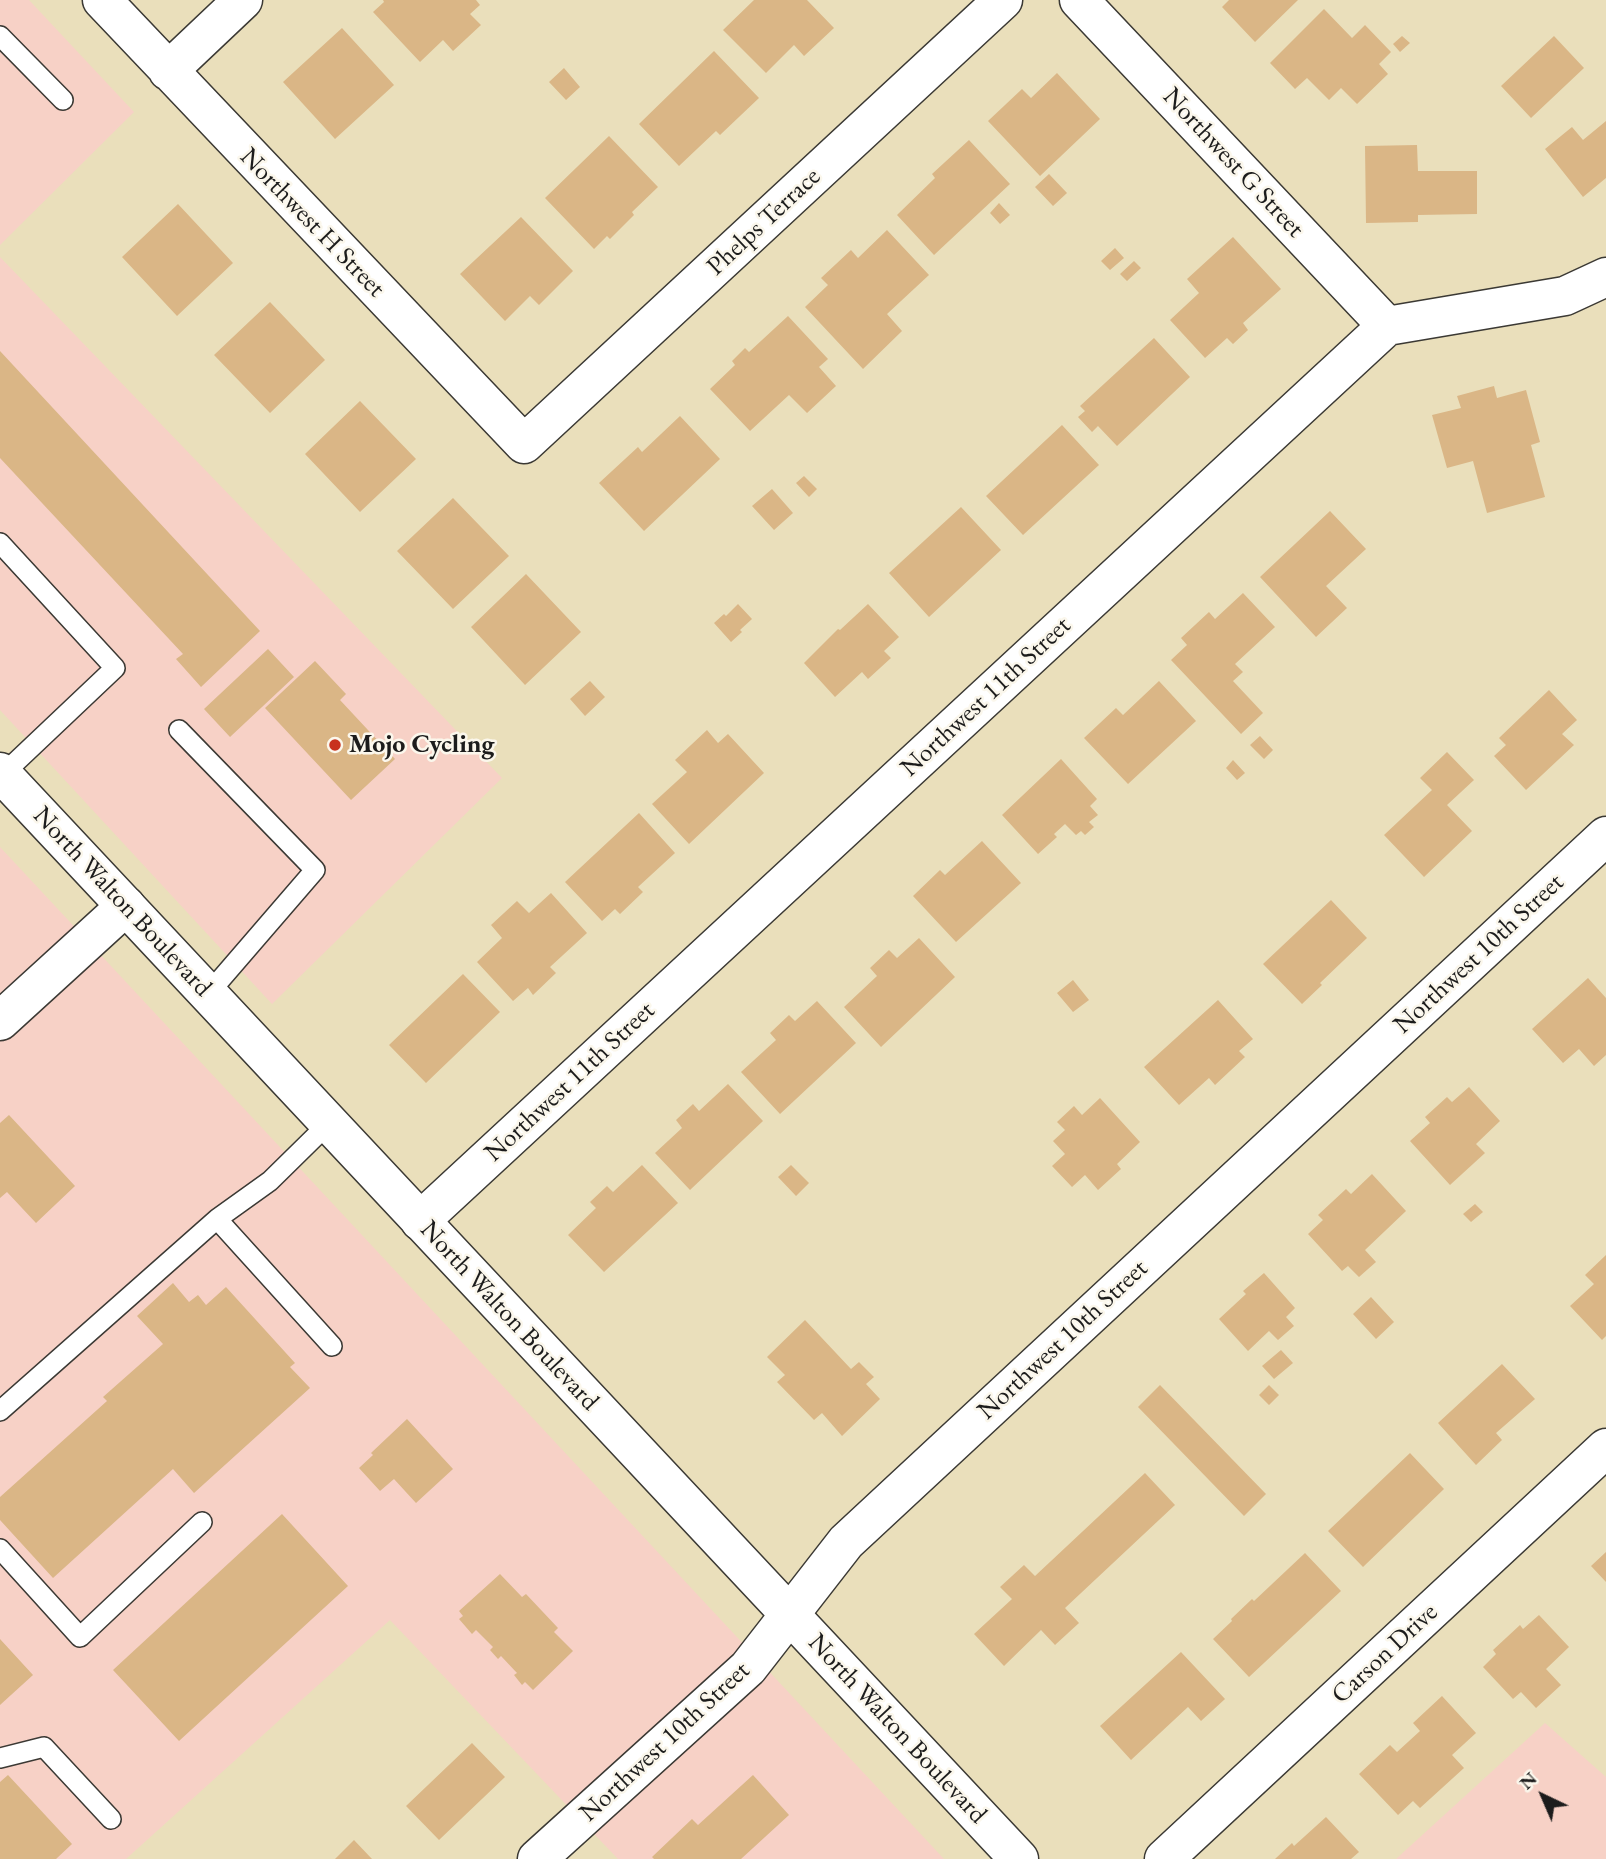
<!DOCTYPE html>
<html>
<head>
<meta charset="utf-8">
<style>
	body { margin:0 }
	#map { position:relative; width:1606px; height:1859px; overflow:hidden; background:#eadfbb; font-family:"EB Garamond",serif }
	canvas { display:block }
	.north { position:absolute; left:1508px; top:1761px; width:70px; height:70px; -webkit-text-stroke:5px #fbf7ec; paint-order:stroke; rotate:316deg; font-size:19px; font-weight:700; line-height:28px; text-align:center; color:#1c1c1c }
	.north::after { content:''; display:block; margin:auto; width:24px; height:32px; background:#1c1c1c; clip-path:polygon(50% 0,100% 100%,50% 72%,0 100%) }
</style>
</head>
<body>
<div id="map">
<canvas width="1606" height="1859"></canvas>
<div class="north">N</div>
</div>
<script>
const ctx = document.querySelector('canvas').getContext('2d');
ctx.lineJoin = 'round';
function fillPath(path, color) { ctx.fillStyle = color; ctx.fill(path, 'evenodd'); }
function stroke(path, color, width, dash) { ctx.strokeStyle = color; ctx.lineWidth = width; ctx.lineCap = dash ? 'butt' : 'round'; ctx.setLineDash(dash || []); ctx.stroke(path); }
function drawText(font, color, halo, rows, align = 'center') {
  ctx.font = font + ' "EB Garamond",serif'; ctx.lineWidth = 5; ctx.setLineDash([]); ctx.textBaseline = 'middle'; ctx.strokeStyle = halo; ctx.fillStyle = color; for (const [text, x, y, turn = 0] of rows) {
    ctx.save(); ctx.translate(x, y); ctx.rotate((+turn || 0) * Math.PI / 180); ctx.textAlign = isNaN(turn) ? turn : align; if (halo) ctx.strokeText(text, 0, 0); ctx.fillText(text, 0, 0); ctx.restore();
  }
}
fillPath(new Path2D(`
	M0,0H29L134,112L0,245Z
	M0,257L502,778L272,1004L0,710Z
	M0,847L944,1859H618L390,1620L126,1859H0Z
	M1545,1723L1606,1777V1859H1396Z`), '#f7d1c6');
fillPath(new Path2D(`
	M383,0H476L480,5L470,14L481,25L453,51L443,40L420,62L373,12L384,2Z
	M754,0H807L834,28L804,56L794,45L766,73L723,30Z
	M1229,0H1298L1255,42L1222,7Z
	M1324,9L1352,38L1365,25L1391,52L1379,64L1388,74L1357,104L1341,88L1329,100L1307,78L1295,89L1270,63Z
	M342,28L394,85L335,139L283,82Z
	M1402,36L1410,43L1400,52L1393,44Z
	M1554,36L1584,68L1531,118L1501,86Z
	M714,51L759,98L720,135L716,131L679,166L639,124Z
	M564,68L580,87L566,100L549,82Z
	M1057,73L1100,119L1040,176L988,121L1022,89L1031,98Z
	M1606,121V178L1583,197L1545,149L1572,127L1583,140Z
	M609,136L658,187L632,212L634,215L610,239L607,236L594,249L545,198Z
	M969,140L1010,184L934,255L897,215L935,178L932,174Z
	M1417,145L1418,171H1477V214L1418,215V222L1366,223L1365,146Z
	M1049,174L1067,193L1053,206L1035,187Z
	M999,203L1010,215L1000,224L990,213Z
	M178,204L233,263L177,316L122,257Z
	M521,217L573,271L539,305L530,296L505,321L460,274Z
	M887,230L929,275L887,314L902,331L863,369L805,307L828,285L821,278L851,250L858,258Z
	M1233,237L1281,289L1243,323L1248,330L1233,344L1227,338L1205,358L1170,320L1199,293L1187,279Z
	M1115,248L1124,258L1110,270L1101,261Z
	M1134,261L1141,268L1127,281L1120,274Z
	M270,302L325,360L270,413L214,355Z
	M788,316L828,359L819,367L836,386L807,413L789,395L750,431L710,389L735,365L732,361L745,348L749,352Z
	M1154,338L1190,377L1117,446L1098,426L1092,432L1078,417L1085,411L1080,406Z
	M0,351L260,631L201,687L176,659L183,654L0,458Z
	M1494,386L1497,398L1526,390L1540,442L1531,445L1545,497L1487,513L1473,461L1447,468L1432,415L1461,408L1457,396Z
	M360,401L416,459L360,512L305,454Z
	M680,416L720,459L644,531L599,483L638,447L642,452Z
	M1062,425L1099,465L1023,535L986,496Z
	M804,476L817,489L809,497L796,483Z
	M772,489L793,513L774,530L752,506Z
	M453,498L509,556L453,609L397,551Z
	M961,507L1001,550L929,617L889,573Z
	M1330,511L1366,549L1326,586L1347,608L1316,637L1260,577Z
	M526,574L581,632L525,685L471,627Z
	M1243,593L1275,627L1235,664L1243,672L1233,681L1263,713L1241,734L1171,660L1187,645L1181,638L1209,612L1215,619Z
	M738,604L752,619L740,630L742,632L731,642L714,623L724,614L726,616Z
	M868,604L899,637L884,651L891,658L868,679L862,672L835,697L804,663L838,629L840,630Z
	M268,649L294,677L230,737L204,709Z
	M315,661L346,694L340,700L395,759L351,800L265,708Z
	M590,681L605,697L585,716L570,699Z
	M1159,681L1196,721L1128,784L1084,738L1116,708L1123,715Z
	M1549,690L1577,720L1562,734L1574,745L1526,790L1494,756L1506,745L1499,738Z
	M707,730L718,743L728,734L764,773L689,844L652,804L687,772L675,760Z
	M1260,736L1273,750L1264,759L1250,745Z
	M1447,752L1474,780L1447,805L1472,831L1424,877L1384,835L1432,790L1420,778Z
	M1061,759L1097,799L1090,806L1098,815L1089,822L1094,827L1085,835L1081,831L1076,835L1065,824L1054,834L1057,837L1038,854L1002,815Z
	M1233,760L1245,773L1237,780L1226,768Z
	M639,813L675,853L638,887L643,892L620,914L615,909L602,921L565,882Z
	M982,841L1021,883L956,942L913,896L940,870L945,875Z
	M551,893L587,933L550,967L556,973L533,995L528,988L513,1001L477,962L502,938L491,925L517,901L529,913Z
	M1331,900L1367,938L1320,983L1322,985L1302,1004L1263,964Z
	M919,938L955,977L881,1047L844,1007L877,976L870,968L889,950L897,958Z
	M463,974L500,1012L426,1083L389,1045Z
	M1588,978L1606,998V1055L1594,1066L1579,1049L1563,1063L1532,1029Z
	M1073,980L1089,1000L1073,1012L1057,993Z
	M1218,1000L1253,1039L1239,1051L1245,1057L1215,1085L1209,1078L1179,1105L1144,1067Z
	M817,1001L856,1043L780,1114L741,1072L776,1040L770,1033L789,1015L795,1021Z
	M728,1084L763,1121L690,1190L655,1153L682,1128L676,1120L693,1104L699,1111Z
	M1469,1087L1500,1121L1476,1144L1485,1153L1450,1185L1410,1141L1430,1123L1425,1117L1447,1097L1452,1102Z
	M1100,1098L1140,1142L1117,1164L1121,1169L1098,1190L1085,1175L1072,1187L1052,1166L1065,1154L1053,1141L1065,1130L1057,1122L1074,1106L1082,1115Z
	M9,1115L75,1186L36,1223L7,1192L0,1198V1123Z
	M642,1165L678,1203L604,1272L568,1235L596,1208L590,1202L607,1186L613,1192Z
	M791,1165L809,1183L796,1196L778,1177Z
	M1372,1174L1406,1211L1365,1250L1376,1262L1359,1277L1348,1266L1342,1271L1308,1234L1323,1220L1318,1215L1346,1189L1351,1194Z
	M1475,1204L1483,1212L1471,1222L1463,1214Z
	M1606,1255V1336L1602,1340L1570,1306L1594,1284L1585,1275Z
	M1264,1273L1295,1308L1286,1317L1294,1326L1278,1340L1269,1331L1248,1351L1219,1319L1246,1294L1243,1291Z
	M173,1283L189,1302L198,1295L206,1305L226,1287L295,1363L290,1367L310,1388L194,1493L173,1469L53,1578L0,1520V1497L107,1401L103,1397L163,1344L137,1316Z
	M1371,1297L1394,1322L1376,1339L1353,1314Z
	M805,1320L851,1369L859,1362L874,1377L866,1384L880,1399L842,1436L822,1413L814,1420L777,1382L785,1375L767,1357Z
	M1281,1350L1293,1363L1274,1379L1262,1366Z
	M1502,1364L1535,1399L1496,1433L1502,1440L1476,1465L1438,1423Z
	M1160,1385L1266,1494L1244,1516L1138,1407Z
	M1269,1385L1279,1395L1269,1405L1259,1395Z
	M407,1419L453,1469L416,1503L394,1479L380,1491L359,1468L373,1455L371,1453Z
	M1410,1453L1444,1489L1363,1567L1328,1531Z
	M1145,1473L1175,1505L1065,1608L1079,1623L1055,1645L1041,1630L1004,1666L974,1634L1012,1599L1000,1587L1024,1565L1035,1576Z
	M282,1514L348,1586L179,1741L113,1670Z
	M1606,1552V1582L1591,1566Z
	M1305,1553L1341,1591L1249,1677L1213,1639L1232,1621L1231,1619L1252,1599L1254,1601Z
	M500,1574L522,1597L526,1594L558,1628L554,1632L573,1651L533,1690L525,1682L522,1685L514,1675L517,1673L501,1656L498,1659L490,1650L493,1647L476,1630L472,1634L459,1619L463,1616L459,1611Z
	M1539,1615L1569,1647L1546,1669L1561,1685L1536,1708L1521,1692L1513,1699L1483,1667L1496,1654L1493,1650L1520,1625L1523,1629Z
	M0,1639L33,1675L0,1705Z
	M1181,1652L1225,1699L1201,1721L1188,1707L1131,1760L1100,1726Z
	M1442,1696L1476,1733L1452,1755L1464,1768L1420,1808L1413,1801L1398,1815L1359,1774L1390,1745L1397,1752L1420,1731L1413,1723Z
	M472,1743L505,1777L439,1840L406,1806Z
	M8,1775L72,1844L56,1859H0V1782Z
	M753,1775L789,1815L741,1859H654L652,1857L692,1819L698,1825Z
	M1326,1817L1359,1852L1351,1859H1275L1292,1843L1294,1846Z
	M354,1840L372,1859H335Z`), '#dab686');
const service = new Path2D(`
	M0,36L63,100
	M0,543L115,668L2,775
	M179,730L315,870L208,994
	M329,1123L270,1181L217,1219L332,1346
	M0,1411L217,1219
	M0,1549L80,1637L202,1522
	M0,1758L44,1747L111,1819`);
const minor = new Path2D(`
	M102,0L524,444L1003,0
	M1079,0L1387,326
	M168,71L243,0
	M0,1021L126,906
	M420,1221L1387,326L1565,296L1606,277
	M537,1859L748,1668L846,1542L1606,836
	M1164,1859L1606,1448`);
const primary = new Path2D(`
	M0,772L1019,1859`);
stroke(service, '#3b3934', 22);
stroke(minor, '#3b3934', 41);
stroke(primary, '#3b3934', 41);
stroke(service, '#fff', 19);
stroke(minor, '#fff', 38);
stroke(primary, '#fff', 38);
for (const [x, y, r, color] of [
	[335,745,7,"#c8321e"]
]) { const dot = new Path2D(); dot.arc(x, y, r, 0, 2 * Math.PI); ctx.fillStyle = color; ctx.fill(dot); stroke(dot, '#fbf7ec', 2.5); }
drawText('26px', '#1c1c1c', '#fbf7ec', [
	["Northwest G Street",1233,163,47],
	["Phelps Terrace",764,222,-43],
	["Northwest H Street",312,223,46],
	["Northwest 11th Street",986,697,-43],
	["North Walton Boulevard",122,902,47],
	["Northwest 10th Street",1479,954,-43],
	["Northwest 11th Street",570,1082,-43],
	["North Walton Boulevard",509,1316,47],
	["Northwest 10th Street",1063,1340,-43],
	["Carson Drive",1385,1654,-43],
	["North Walton Boulevard",897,1729,47],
	["Northwest 10th Street",665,1742,-43]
]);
drawText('bold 26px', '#1c1c1c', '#fbf7ec', [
	["Mojo Cycling",349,745]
], 'left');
</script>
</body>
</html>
